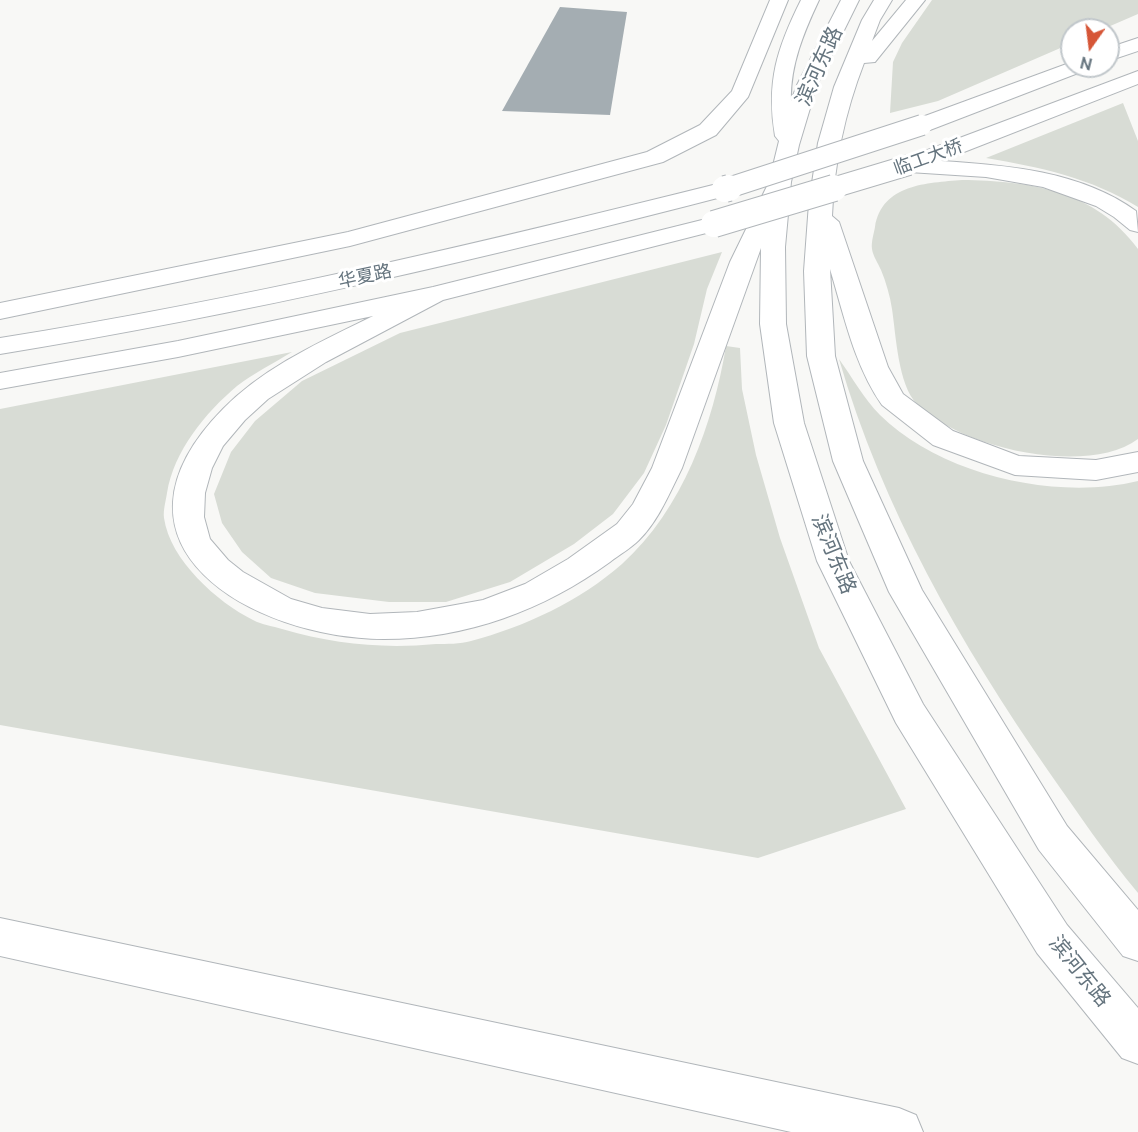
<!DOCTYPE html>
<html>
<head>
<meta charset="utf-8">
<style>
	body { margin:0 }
	#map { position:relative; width:1138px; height:1132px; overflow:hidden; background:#f8f8f6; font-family:Ubuntu,sans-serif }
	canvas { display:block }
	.north { position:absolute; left:1060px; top:18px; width:60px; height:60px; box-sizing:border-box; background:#fff; border:2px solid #c1c7cb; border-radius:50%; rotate:194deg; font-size:16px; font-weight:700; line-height:24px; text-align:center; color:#65747e }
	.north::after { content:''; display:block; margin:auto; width:21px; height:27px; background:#d65637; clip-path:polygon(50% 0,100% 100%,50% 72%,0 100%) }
</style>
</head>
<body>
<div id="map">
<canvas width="1138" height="1132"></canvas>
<div class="north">N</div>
</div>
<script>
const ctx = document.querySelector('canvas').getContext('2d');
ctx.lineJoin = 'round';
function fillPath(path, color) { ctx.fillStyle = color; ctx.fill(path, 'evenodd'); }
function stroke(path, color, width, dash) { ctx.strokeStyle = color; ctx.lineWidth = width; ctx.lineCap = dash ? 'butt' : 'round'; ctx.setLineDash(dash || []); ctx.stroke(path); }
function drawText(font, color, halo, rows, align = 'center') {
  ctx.font = font + ' Ubuntu,"Noto Sans SC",sans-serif'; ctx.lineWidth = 6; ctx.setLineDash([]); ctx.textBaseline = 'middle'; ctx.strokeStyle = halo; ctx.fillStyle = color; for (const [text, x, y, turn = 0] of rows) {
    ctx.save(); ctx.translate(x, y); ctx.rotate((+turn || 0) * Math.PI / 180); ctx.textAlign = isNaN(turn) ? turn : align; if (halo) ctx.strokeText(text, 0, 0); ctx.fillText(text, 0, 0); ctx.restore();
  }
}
fillPath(new Path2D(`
	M932,0H1138V14L1101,30H1072V43L938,101L890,113L893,62L902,43Z
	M1123,103L1138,141V207C1091,178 1040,167 986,158Z
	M962,180C1030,181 1095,190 1138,249V439C1087,477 960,448 917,404C898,385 896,335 892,309C890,296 886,282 881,270C878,263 873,256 872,249C871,242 874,233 875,227C882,184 927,183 962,180Z
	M722,252L707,289L694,344L666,425L644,473L613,514L574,544L510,582L446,602H389L315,593L271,578L242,552L222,523L214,494L231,452L255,421L302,381L400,333Z
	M726,346L740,348L742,389L756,455L780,538L819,648L906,809L758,858L0,725V409L292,352C274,363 254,373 237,386C205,413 174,451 167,493C166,500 163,510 164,518C170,560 217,602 253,620C262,625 273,626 282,629C334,644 382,649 436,644C447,644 460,644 471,641C524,627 580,601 622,564C683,509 713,424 726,346Z
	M839,359C852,377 864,399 880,415C941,475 1056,501 1138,481V893C1106,855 1078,813 1049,772C961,645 882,508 839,359Z`), '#d8dcd5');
fillPath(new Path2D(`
	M560,7L627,12L610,115L502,111Z`), '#a4adb2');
const primary = new Path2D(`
	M770,0H788L748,97L716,135L663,162L350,246L0,319V303L348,232L647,152L700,125L732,91Z
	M801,0H819C804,32 790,65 791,101L797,85L841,0H859L817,85L799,145L791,182L785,247L786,324L804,423L849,561L923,704L1067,925L1138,1008V1064L1122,1058L1037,953L896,723L817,561L774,423L760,324L761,248L682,468C670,492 659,520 639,540C631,548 619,555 610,562C544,610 466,639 384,639C252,638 89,545 223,409C264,367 322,341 373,316L178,357L0,389V373L178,341L433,287L714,217L722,219L726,224L722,229L443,300L326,362L268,399L245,420L223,446L212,468L205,493L204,517L210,539L228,560L243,572L291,599L322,608L370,614L417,612L483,600L525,584L568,559L617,524L633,504L652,468L730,262L769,182L779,141L775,136C766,82 777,48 801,0Z
	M874,0H892L880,20L872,41L906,0H925L875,62L864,63C845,112 834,164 832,216L839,222L888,367L903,394L953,431L1019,456L1096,460L1138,452V472L1096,480L1015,475L933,445L882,405C854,365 844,315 830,269L835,356L863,461L922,590L1067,826L1138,910V961L1123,956L1039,850L889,592L833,461L807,356L804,271L809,203L818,143L834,87L862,20Z
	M1138,38V51L1108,61V48Z
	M1072,62V66H1089L1086,70L930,130L922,131L914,130L911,125L914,120Z
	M1138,71V84L941,161C1006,165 1081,171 1136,211L1138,232L1130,230L1114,217L1096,206L1043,187L986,177L909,172L901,170L898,165L901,160Z
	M725,182L733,184L736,189L733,194C491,257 247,314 0,354V338C245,299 485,242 725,182Z
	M0,918L899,1108L916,1115L923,1132H791L0,956Z`);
stroke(primary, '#b1b6ba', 2);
fillPath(primary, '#fff');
const primaryBridgeFar1 = new Path2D(`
	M725,189L922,125
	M829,189L909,165`);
const primaryBridge = new Path2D(`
	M725,189L729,188
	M714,224L834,188`);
stroke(primaryBridgeFar1, '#b1b6ba', 22, []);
stroke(primaryBridge, '#b1b6ba', 28, []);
stroke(primaryBridgeFar1, '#fff', 20);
stroke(primaryBridge, '#fff', 26);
drawText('18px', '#65747e', '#fff', [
	["临工大桥",928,157,-20],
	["华夏路",365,276,-12]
]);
drawText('21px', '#65747e', '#fff', [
	["滨河东路",819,66,-66],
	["滨河东路",834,554,68],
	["滨河东路",1080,971,51]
]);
</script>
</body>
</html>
